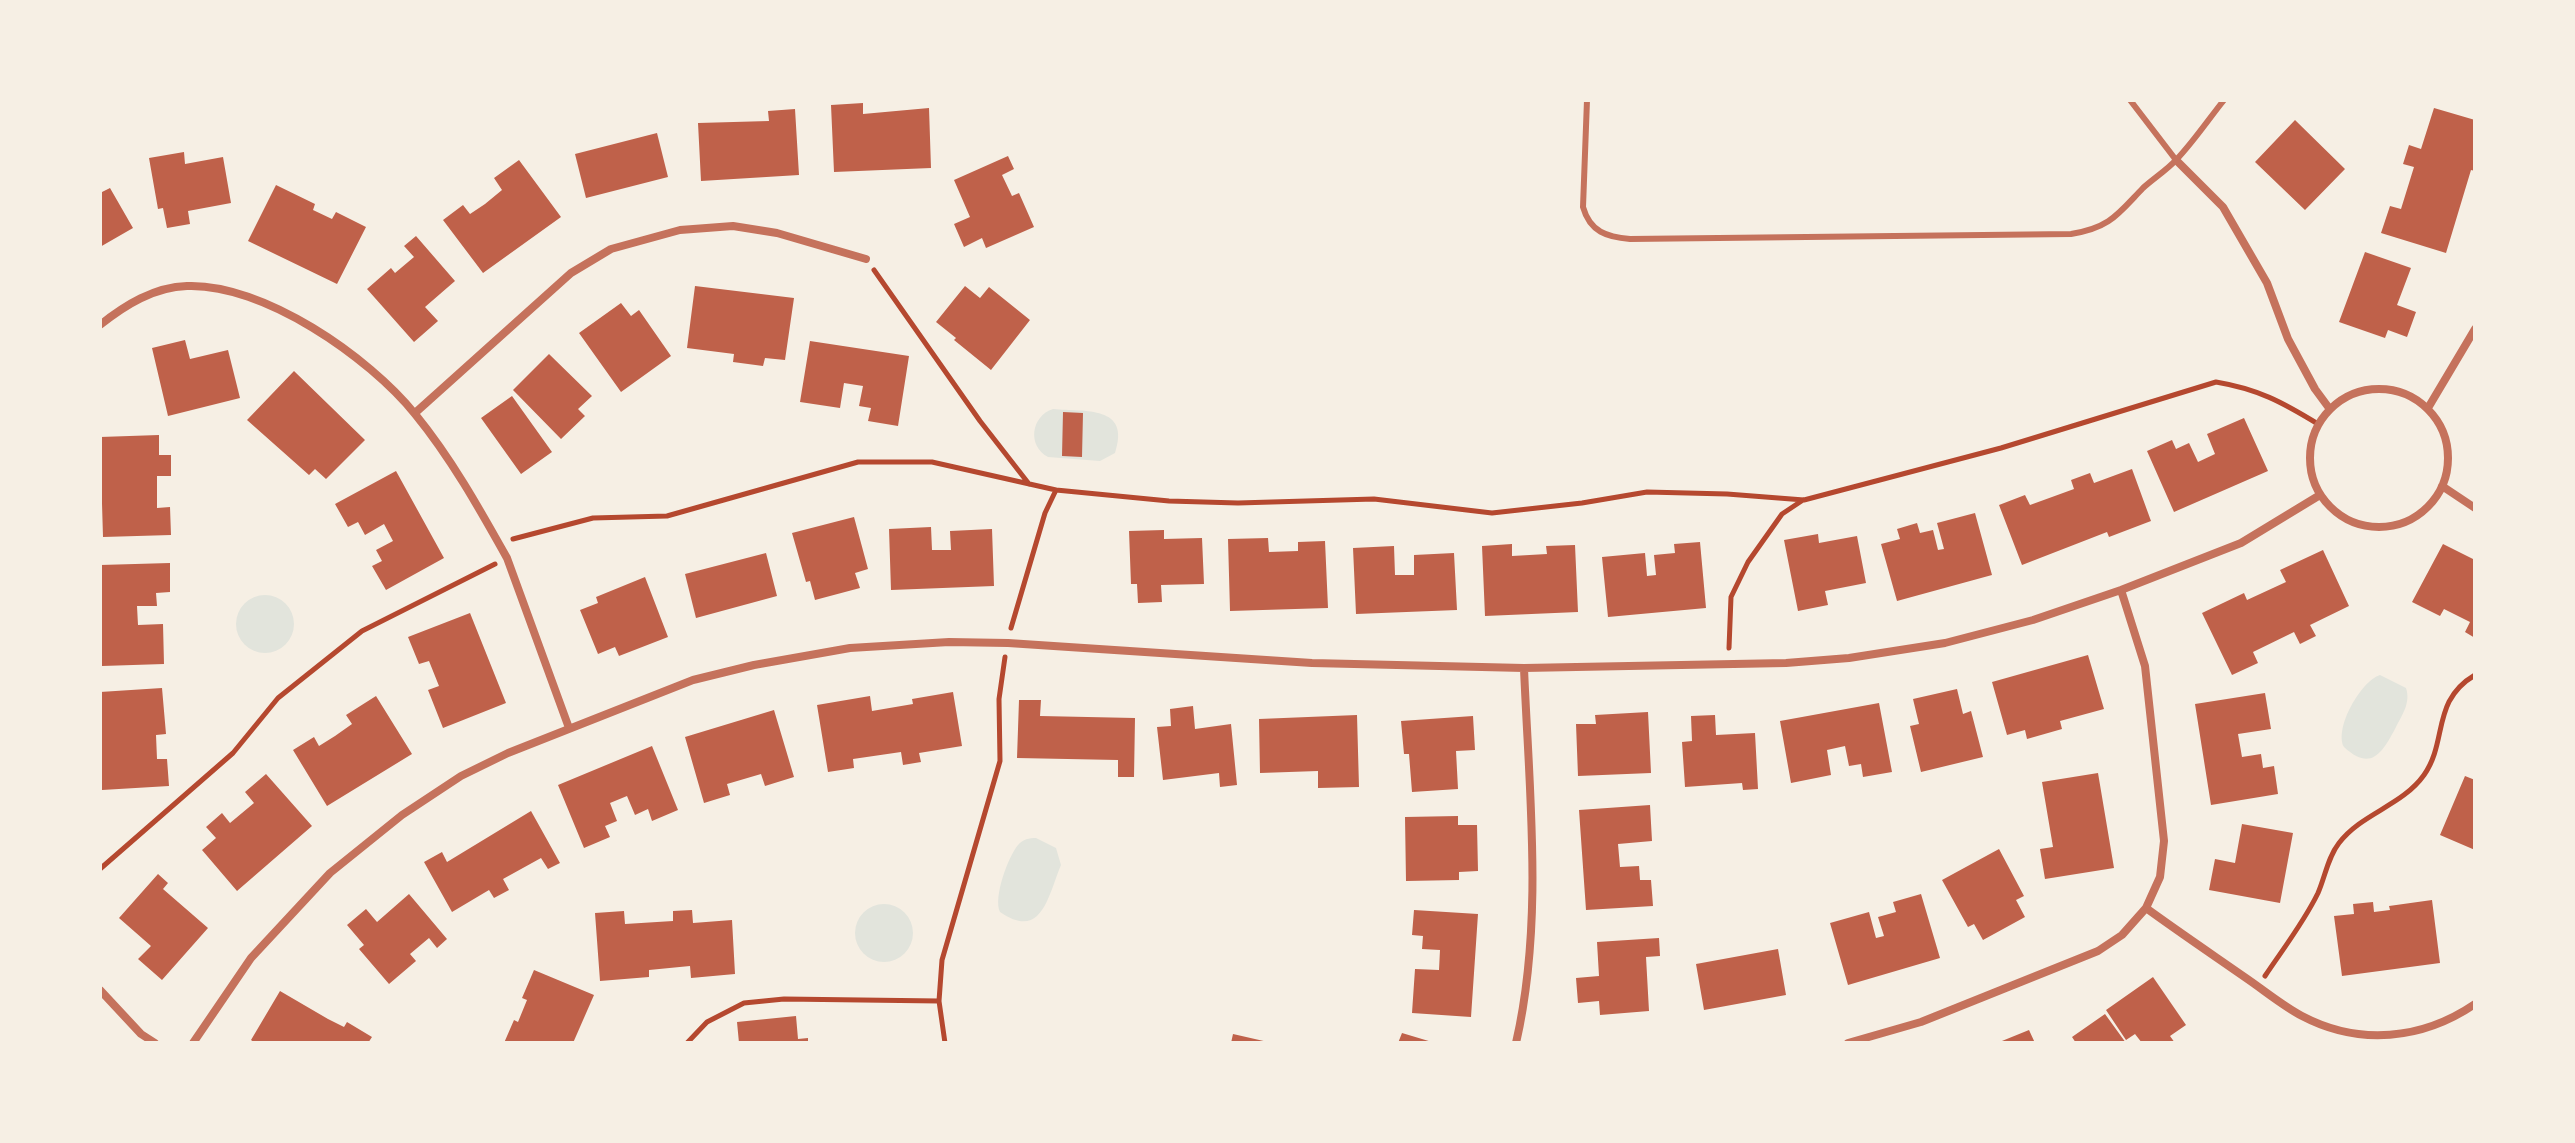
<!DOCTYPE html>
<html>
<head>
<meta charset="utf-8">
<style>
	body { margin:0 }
	#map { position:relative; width:2575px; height:1143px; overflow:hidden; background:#f6efe4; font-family:"Sofia Sans Condensed",sans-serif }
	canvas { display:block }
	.frame { position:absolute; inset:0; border:102px solid #f6efe4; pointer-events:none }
</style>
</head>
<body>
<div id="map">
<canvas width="2575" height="1143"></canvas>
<div class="frame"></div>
</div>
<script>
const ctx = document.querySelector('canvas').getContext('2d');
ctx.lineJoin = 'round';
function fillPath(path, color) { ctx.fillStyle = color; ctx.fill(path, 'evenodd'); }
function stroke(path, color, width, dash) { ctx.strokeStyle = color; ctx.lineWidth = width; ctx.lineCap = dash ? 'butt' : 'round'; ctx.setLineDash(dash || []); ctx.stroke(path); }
fillPath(new Path2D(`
	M1053,409C1085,412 1131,405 1115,453L1100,461L1048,457C1027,446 1031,416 1053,409Z
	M236 624a29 29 0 1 1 58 0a29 29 0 1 1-58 0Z
	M2380,675L2406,688C2411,703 2402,715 2395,729C2382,753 2371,772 2344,747C2334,728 2361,681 2380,675Z
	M1036,838L1056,848L1061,865C1048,896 1042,941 1000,912C993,898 1008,857 1018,845C1023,839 1029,838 1036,838Z
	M855 933a29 29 0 1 1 58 0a29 29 0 1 1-58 0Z`), '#e2e4dc');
fillPath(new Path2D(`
	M863,103V114L929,108L931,168L834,172L831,105Z
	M2434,108L2475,120V171L2471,170L2446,253L2381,233L2390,206L2401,209L2414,167L2403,164L2409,145L2421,149Z
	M795,109L799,175L701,181L698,123L769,121L768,111Z
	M2295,120L2345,169L2305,210L2255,162Z
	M657,133L668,177L586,198L575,154Z
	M184,152L185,164L223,157L231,203L188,211L190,224L167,228L163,208L158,209L149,158Z
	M1008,156L1014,169L1002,175L1012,196L1019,193L1034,227L986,248L982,238L964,247L954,224L970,217L954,180Z
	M519,160L561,217L483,273L443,220L463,205L470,214L485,204L502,190L494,178Z
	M276,185L315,204L313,210L332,219L336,212L366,227L337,284L248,241Z
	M110,188L133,228L100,247V193Z
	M416,236L455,281L425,307L438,321L414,342L367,289L391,268L395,273L414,257L404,246Z
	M2365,252L2411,268L2397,305L2416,312L2407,337L2388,330L2385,338L2339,322Z
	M695,286L794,298L785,360L765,358L763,366L733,362L734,354L687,348Z
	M965,286L980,298L989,287L1030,320L991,370L954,340L956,338L936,322Z
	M621,303L631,316L639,310L671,356L621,392L579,333Z
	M185,340L190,359L228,350L240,398L168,416L152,348Z
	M810,341L909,356L898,426L868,421L871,408L859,406L863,386L844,383L840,408L800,402Z
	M549,354L592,396L578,409L585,416L561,439L513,390Z
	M294,371L365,440L326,479L315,469L309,475L247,420Z
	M512,396L552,452L521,474L481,418Z
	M1063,412L1083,413L1082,457L1062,456Z
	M2244,418L2268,471L2174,512L2147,451L2172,440L2176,449L2189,443L2198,462L2215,454L2207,434Z
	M159,435V455H171V476H157V508L170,507L171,535L103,537L100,437Z
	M2132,469L2151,521L2109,537L2107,532L2022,565L1999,505L2025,495L2030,505L2074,489L2071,480L2090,473L2094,483Z
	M396,471L444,558L386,590L372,566L382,561L376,550L393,541L384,524L365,535L358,522L348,527L335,504Z
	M1975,513L1992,575L1897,601L1881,544L1900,539L1897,529L1917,523L1920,533L1933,530L1938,550L1944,549L1937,523Z
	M854,517L868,569L855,573L860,588L815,600L810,581L806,582L792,533Z
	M931,527L932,550H951L950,531L992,529L994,586L891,590L889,529Z
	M1164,530V539L1202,538L1204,584L1161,585L1162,602L1138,603L1137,584H1131L1129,531Z
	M1818,534L1819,543L1857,536L1866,583L1825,591L1828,605L1798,611L1784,540Z
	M1268,538L1269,552L1298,551V542L1325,541L1328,608L1230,611L1228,539Z
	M1700,542L1706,608L1608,617L1602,557L1645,553L1647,576L1656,575L1654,555L1675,553L1674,544Z
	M1512,544V556L1547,554L1546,546L1575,545L1578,612L1485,616L1482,546Z
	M2443,544L2475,560V638L2465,632L2470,622L2444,609L2440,616L2412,602Z
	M1394,546L1395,575H1414V555L1454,553L1457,610L1356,614L1353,548Z
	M2323,550L2349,606L2310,625L2316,636L2300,644L2294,632L2253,652L2258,663L2232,675L2202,613L2244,593L2247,600L2286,582L2280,570Z
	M766,553L777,596L696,618L685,574Z
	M170,563V592L156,593L157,606H137L138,625L163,624L164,664L102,666L100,565Z
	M645,577L668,637L619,656L615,647L598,654L580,610L598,603L596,597Z
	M470,613L506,703L443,728L428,690L439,686L429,661L419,664L408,637Z
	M2088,655L2104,709L2060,721L2062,729L2027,739L2025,730L2007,735L1992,682Z
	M162,688L166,734L156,735L157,759H167L169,786L102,790L100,692Z
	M1957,689L1963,714L1971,711L1983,757L1921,772L1910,726L1919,724L1913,699Z
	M953,692L962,746L919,753L921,762L903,765L901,752L853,759L854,768L828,772L817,705L870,696L872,711L913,704L912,699Z
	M2265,693L2271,729L2238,734L2242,757L2261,754L2263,768L2274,766L2278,794L2211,805L2195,704Z
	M376,696L412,754L327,806L293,750L314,737L319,746L335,736L352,724L346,715Z
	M1019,700H1041L1040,716L1135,718L1134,777H1118V760L1017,758Z
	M1879,703L1892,772L1863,777L1861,764L1849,766L1845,746L1827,750L1831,775L1791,783L1780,721Z
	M1193,706L1195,729L1231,724L1237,785L1220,787L1219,773L1163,780L1157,727L1171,726L1170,709Z
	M774,710L794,777L765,786L761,774L727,784L730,795L704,803L685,737Z
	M1648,712L1651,773L1578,776L1576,724H1596L1595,715Z
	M1357,715L1359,787L1318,788V771L1260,773L1259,719Z
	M1715,715L1716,735L1755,733L1758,789L1743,790L1742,783L1685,787L1682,742L1692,741L1691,716Z
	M1473,716L1475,750L1456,751L1458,789L1412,792L1409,754H1404L1401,721Z
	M652,746L678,810L652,821L648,809L635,815L627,796L610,803L617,821L605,826L610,837L584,848L558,785Z
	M2098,773L2114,868L2045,879L2040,849L2053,847L2042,782Z
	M266,774L312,826L237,891L202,850L216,838L206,827L222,813L230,823L254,803L245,792Z
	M2465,776L2475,780V850L2440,835Z
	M1650,805L1652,841L1618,844L1620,867L1639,866L1640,880H1651L1653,906L1586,910L1579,810Z
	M531,811L560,863L548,869L541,858L503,879L509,890L494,898L489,890L452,912L424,862L442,852L447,862Z
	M1458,816V825H1477L1478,871L1459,872V880L1406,881L1405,817Z
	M2242,824L2293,833L2280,903L2209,890L2215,859L2235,863Z
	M1999,849L2024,896L2016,900L2025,917L1983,940L1974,924L1968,927L1942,880Z
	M158,874L168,883L163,889L208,928L162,980L138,959L151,946L119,918Z
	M409,894L447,939L437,948L429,938L410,954L416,961L389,984L359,949L364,945L347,925L366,909L377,922Z
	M1921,894L1940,958L1848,985L1830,923L1869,912L1876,938L1884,936L1878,917L1896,912L1893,902Z
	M2432,900L2440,963L2342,976L2334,916L2354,914L2353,904L2373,902L2374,912L2390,910L2389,906Z
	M692,910L693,923L732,920L735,974L691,978L690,966L649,970V977L600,981L595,913L624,911L625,924L673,921V911Z
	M1414,910L1478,914L1471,1017L1412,1013L1415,969L1439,970L1440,950L1422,949L1423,936L1412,935Z
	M1659,938L1660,956L1646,957L1649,1011L1600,1015L1599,1001L1578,1003L1576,978L1599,976L1597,942Z
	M1778,949L1786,995L1704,1010L1696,964Z
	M534,970L594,995L573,1043H504L514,1020L518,1022L527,1000L522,998Z
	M2153,977L2186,1025L2170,1036L2175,1043H2142L2135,1034L2126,1040L2106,1010Z
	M280,991L328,1019L344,1027L347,1022L372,1037L368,1043H255L251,1040Z
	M2105,1014L2126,1043H2076L2072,1037Z
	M796,1016L798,1039L808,1038V1043H739L737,1022Z
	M2029,1030L2035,1043H1997Z
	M1402,1033L1432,1042V1043H1398Z
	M1233,1034L1268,1042V1043H1231Z`), '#bf614a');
stroke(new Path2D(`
	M874,270L980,421L1029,484
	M1056,490L1169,501L1238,503L1374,499L1492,513L1582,503L1647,492L1727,494L1804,500L2001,448L2216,382C2258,389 2282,402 2318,424
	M513,539L593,518L667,516L858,462H932L1056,490L1045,513L1011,628
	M1729,648L1731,597L1748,562L1782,514L1803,500
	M100,869L233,753L278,698L362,631L495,564
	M2265,976C2283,949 2304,922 2318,893C2325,877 2328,857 2339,843C2362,813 2402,806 2424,775C2448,741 2431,701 2475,675
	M687,1043L707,1022L744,1003L784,999L939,1001
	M945,1043L939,1001L942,960L1000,761L999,699L1005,657`), '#b5482f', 5);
stroke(new Path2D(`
	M1587,100L1583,207C1590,232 1607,237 1630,239L2071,234C2110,228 2118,214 2143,188C2154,178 2167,170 2177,159C2194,141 2208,120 2224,100
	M2130,100L2176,160`), '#c5725c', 6);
stroke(new Path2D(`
	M2176,160L2223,207L2267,283L2288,339L2315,389L2329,408
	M100,325C125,305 154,287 187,286C263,283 369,357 415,414C451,458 479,508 507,558L569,728
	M2310 458a69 69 0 1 1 138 0a69 69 0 1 1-138 0Z
	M2428,408L2475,329
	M415,413L571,273L611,249L680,230L733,226L777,233L866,259
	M2442,486L2475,508
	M2146,908C2179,932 2213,955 2246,978C2265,991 2283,1006 2302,1016C2359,1046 2422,1040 2475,1004
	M100,990L141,1034L155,1043
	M193,1043L251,958L330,873L402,815L461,776L508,753L693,680L754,665L850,648L949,642L1008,643L1312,663L1524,668L1786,663L1849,658L1945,643L2033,620L2121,590L2241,543L2320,495
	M1516,1043C1544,921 1529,792 1524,668
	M1848,1043L1921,1022L2098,951L2122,935L2146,908L2160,877L2164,841L2145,666L2121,590`), '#c5725c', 8);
</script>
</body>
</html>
